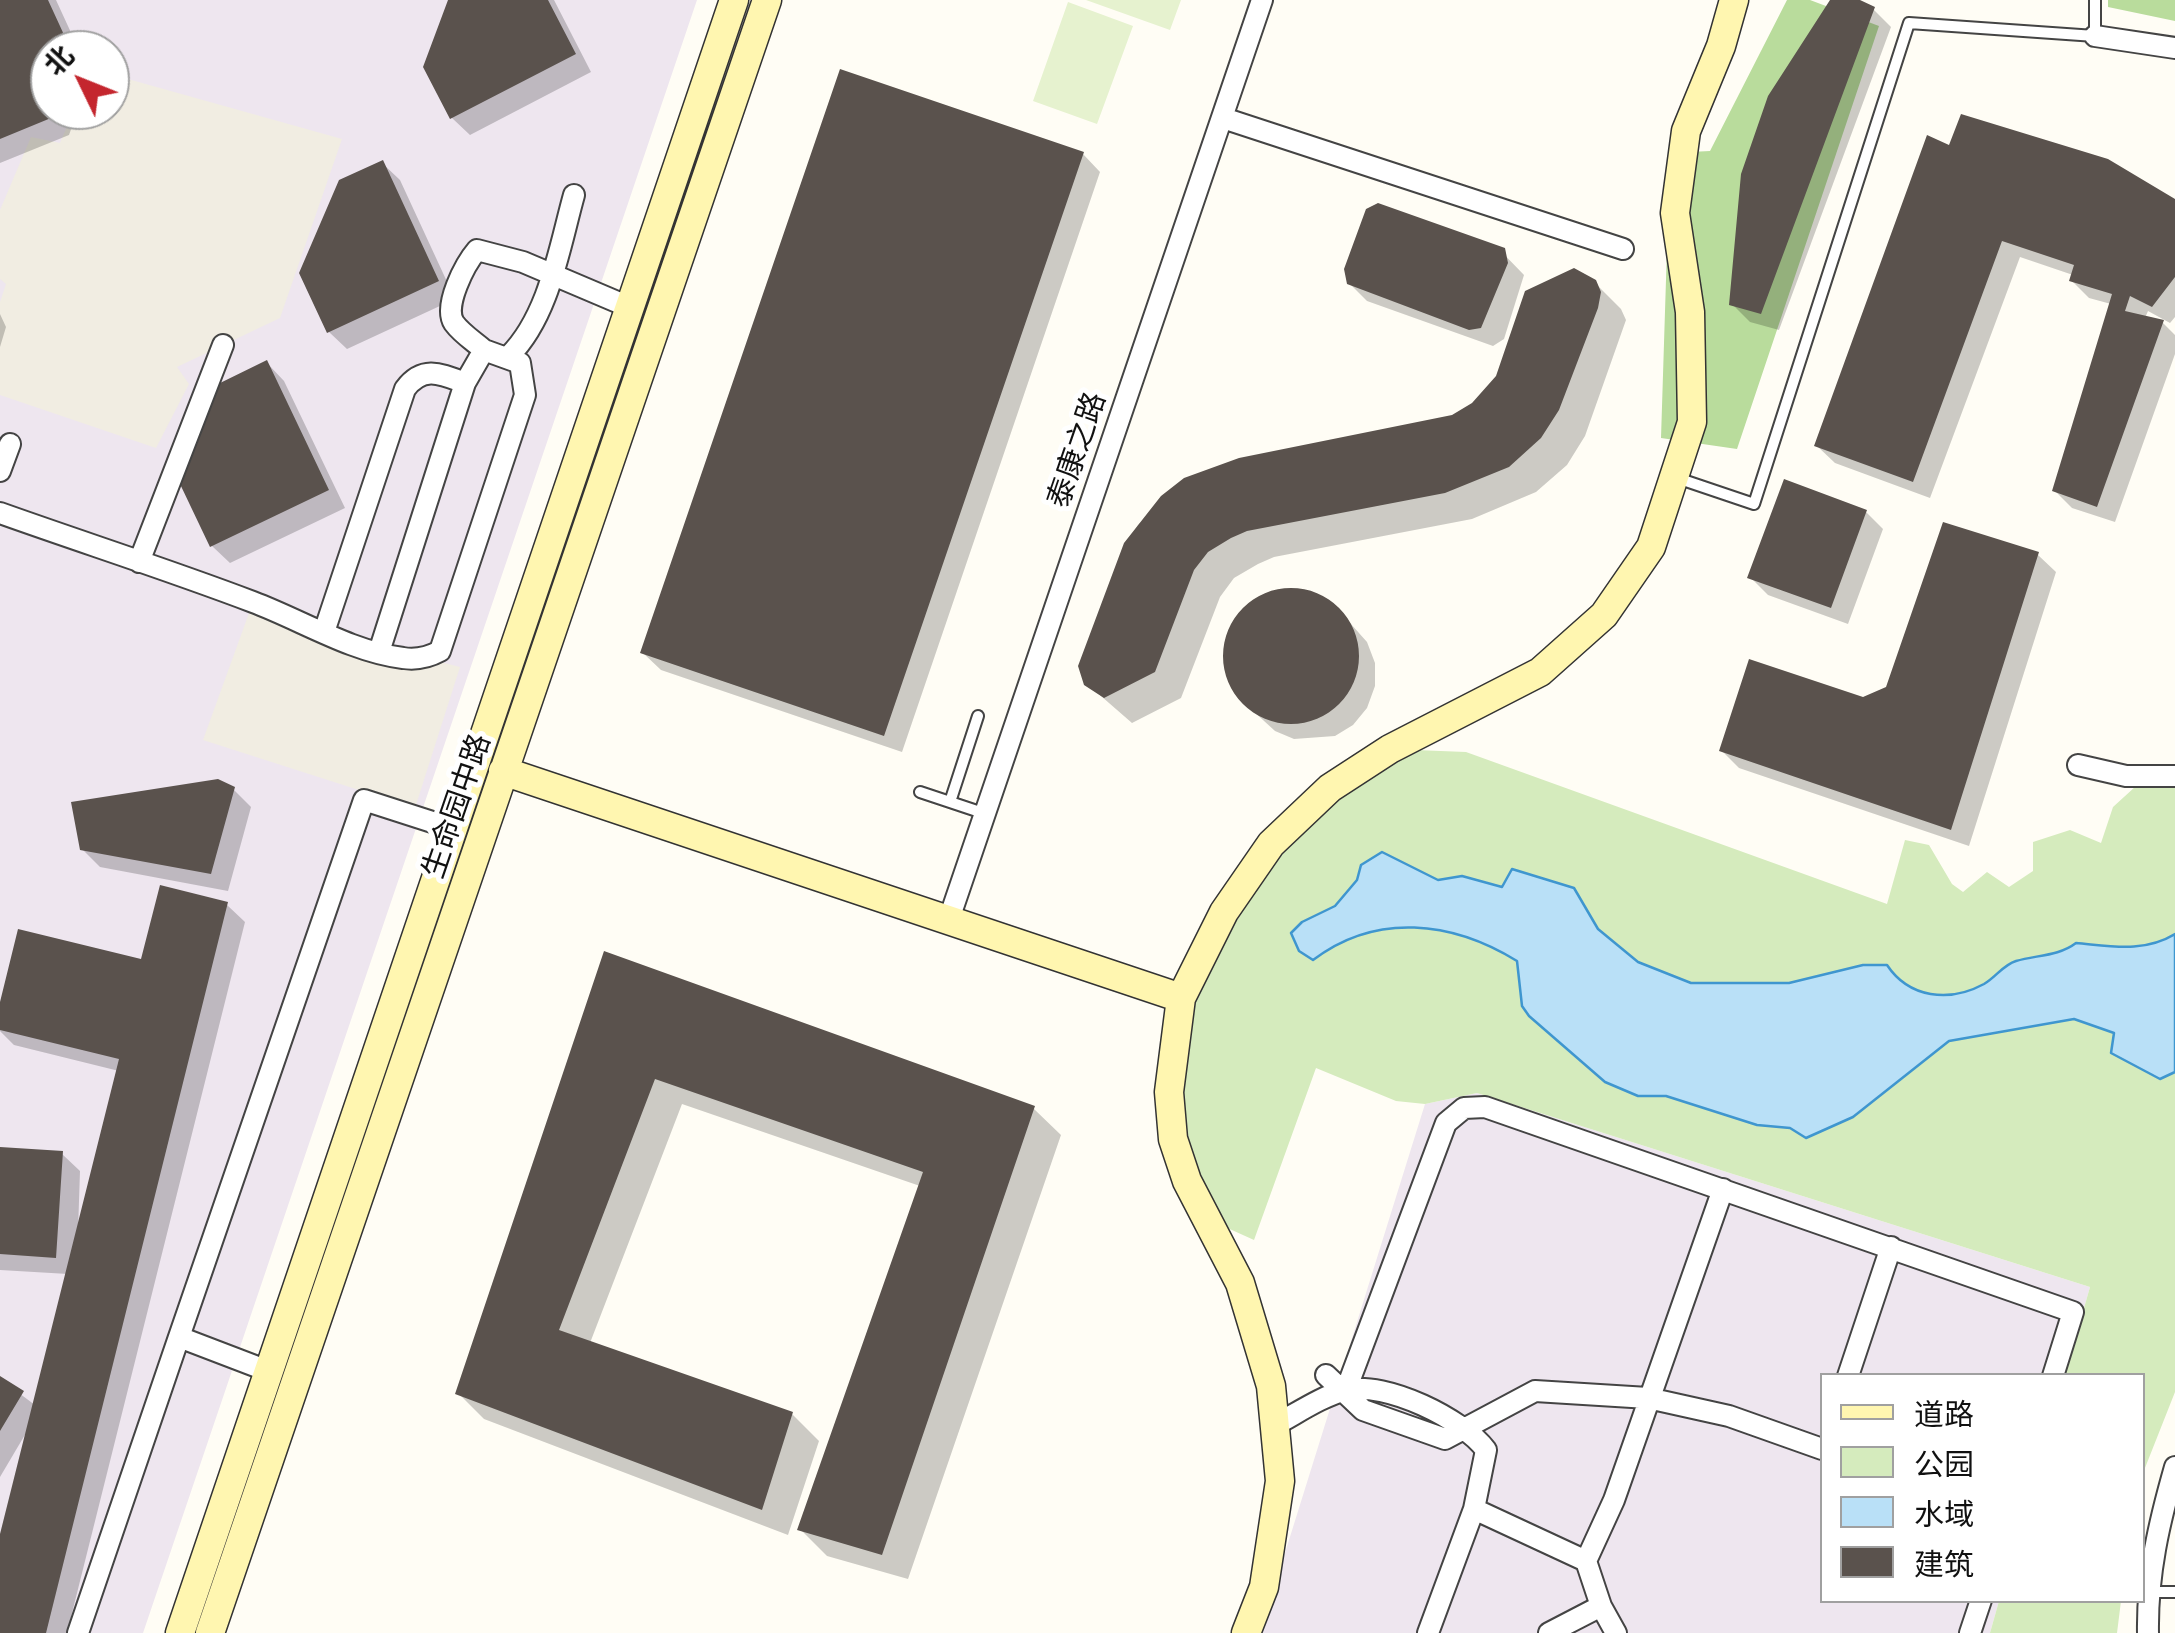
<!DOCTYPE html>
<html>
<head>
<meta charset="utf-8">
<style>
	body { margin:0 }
	#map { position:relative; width:2175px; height:1633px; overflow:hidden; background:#fffdf5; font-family:"Crimson Pro","Noto Sans SC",serif }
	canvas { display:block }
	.legend { position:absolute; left:1820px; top:1373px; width:325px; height:230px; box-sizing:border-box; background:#fff; border:2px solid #a0a0a0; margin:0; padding:12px 18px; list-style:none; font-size:30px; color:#111 }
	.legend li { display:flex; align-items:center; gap:20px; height:50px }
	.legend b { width:50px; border:2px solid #a0a0a0 }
	.north { position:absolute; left:30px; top:30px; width:100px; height:100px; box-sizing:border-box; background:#fff; border:2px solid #a0a0a0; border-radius:50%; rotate:313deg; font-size:28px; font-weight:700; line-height:40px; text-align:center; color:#111 }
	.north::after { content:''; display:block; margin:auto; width:35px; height:45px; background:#c4262e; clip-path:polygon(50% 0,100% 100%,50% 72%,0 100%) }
</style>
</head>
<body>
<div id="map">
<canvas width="2175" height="1633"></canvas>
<ul class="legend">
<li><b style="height:12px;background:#fff6b0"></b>道路</li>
<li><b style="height:28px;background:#d5ebbd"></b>公园</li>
<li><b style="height:28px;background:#b9e0f7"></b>水域</li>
<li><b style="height:28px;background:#5a524d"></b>建筑</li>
</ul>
<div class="north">北</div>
</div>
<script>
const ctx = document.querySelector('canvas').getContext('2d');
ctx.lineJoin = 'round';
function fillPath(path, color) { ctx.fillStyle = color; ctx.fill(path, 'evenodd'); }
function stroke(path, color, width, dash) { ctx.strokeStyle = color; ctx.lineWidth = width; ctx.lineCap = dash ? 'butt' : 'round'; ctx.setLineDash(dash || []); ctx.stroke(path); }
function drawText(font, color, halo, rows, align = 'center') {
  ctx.font = font + ' "Crimson Pro","Noto Sans SC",serif'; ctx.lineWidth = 10; ctx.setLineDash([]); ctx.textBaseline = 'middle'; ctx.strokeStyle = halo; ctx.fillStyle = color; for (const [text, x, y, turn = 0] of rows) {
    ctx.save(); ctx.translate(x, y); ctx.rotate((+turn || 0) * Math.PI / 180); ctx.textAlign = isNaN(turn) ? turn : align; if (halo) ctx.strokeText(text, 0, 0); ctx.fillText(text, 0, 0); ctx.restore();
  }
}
fillPath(new Path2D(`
	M0,0H697L143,1633H0ZM50,50H110V110H50Z
	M1477,1093L2090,1287L2065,1375L1822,1376V1600L1999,1601L1990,1633H1260L1425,1104Z`), '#eee6ef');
fillPath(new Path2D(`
	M1390,749L1466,752L1887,904L1905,840L1929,845L1952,884L1963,892L1987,872L2009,887L2033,871V842L2070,830L2101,843L2113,807L2147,776H2175V1392L2143,1473L2142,1376L2065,1375L2090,1287L1477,1093L1425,1104L1396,1101L1316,1068L1254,1240L1223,1226L1173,1139L1181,998L1271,844Z
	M1999,1601H2121L2117,1633H1990Z`), '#d5ebbd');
fillPath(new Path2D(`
	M1787,0H1810L1879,26L1737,449L1661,438L1670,153L1710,151Z
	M2108,0H2175V21L2108,7Z`), '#b9dc9c');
fillPath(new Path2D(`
	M1086,0H1181L1170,30Z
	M1068,2L1133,26L1097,124L1033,101Z`), '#e6f2cf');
fillPath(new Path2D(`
	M110,74L342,139L280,318L177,367L189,384L156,448L0,395V302L6,284L0,279V210L31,137L60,143L74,110H110Z
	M253,602L324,632L460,667L415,808L203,740Z`), '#f1ede2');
const water = new Path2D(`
	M1382,852L1438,880L1462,876L1502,887L1512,869L1574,888L1598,929L1638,962L1691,983H1789L1863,965H1887C1909,998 1949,1003 1984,984C1996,977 2003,965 2016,961C2037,955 2059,956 2076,943C2111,946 2144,953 2175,934V1072L2160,1079L2111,1053L2114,1033L2074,1019L1949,1041L1853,1117L1806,1138L1790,1128L1757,1125L1666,1096H1638L1605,1082L1529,1016L1522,1006L1517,961C1452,921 1376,912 1313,960L1299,951L1291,933L1302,922L1335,906L1357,880L1361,865Z`);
fillPath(water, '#b9e0f7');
stroke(water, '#3f96cf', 2.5);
fillPath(new Path2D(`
	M0,0H56L79,50H50V110H78L69,135L0,163Z
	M450,0H554L591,72L470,135L452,118L426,67Z
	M1833,0H1854L1873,9L1891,27L1779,330L1750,322L1732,304Z
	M1950,149L2107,161L2175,202V317L2170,323L2148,311L2145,318L2162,322L2175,335V354L2115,522L2072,508L2055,491L2111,304L2089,298L2072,281L2073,275L2020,257L1930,498L1835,463L1817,446Z
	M1083,154L1100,172L902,752L661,670L643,653Z
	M382,163L400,180L455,299L347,349L329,332Z
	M1495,245L1524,275L1504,339L1493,346L1367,301L1349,283Z
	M1594,282L1621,309L1626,320L1585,436L1567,465L1536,492L1472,519L1274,557L1258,564L1234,578L1220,597L1181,698L1132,723L1086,683L1126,544L1138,525L1186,480L1453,418L1473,405Z
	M0,314L6,327L0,347Z
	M267,363L284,381L345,508L230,563L212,546Z
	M1866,512L1883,529L1848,624L1768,595L1750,577Z
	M2038,555L2056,572L1969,846L1739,768L1722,751L1888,689Z
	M1292,590L1314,594L1334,605L1367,642L1375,663V686L1367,708L1353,725L1335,736L1294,739L1275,731L1240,699L1229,681L1226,640L1234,621L1250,604L1270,593Z
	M233,789L251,807L228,891L100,867L82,849Z
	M227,905L245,922L67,1633H0V1544L26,1433L0,1477V1379L35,1405L68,1274L0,1270V1150L62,1154L80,1171L78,1231L119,1071L14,1045L0,1031V1012L143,962Z
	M606,954L1034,1109L1061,1135L908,1579L827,1556L800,1529L920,1186L682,1104L590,1343L792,1414L819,1441L788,1535L484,1419L458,1393Z`), '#0003');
fillPath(new Path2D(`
	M0,0H48L71,50H50L51,118L0,139Z
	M448,0H548L576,54L450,119L423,67Z
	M1830,0H1860L1875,7L1761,314L1729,305L1741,174L1768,96Z
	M840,69L1084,152L884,736L640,653Z
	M1961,114L2108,159L2175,199V277L2152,307L2130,296L2125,311L2164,320L2097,507L2052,491L2112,294L2069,281L2074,265L2002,241L1913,482L1814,446L1927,135L1949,145Z
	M383,160L439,281L327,333L299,273L339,180Z
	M1378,203L1505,248L1508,263L1481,328L1469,330L1347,284L1344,269L1366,209Z
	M1574,268L1596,280L1601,292L1598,308L1559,410L1541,438L1509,467L1445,493L1247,531L1231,538L1208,552L1194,570L1155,672L1104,698L1084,685L1078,666L1124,543L1161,496L1184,478L1239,458L1452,415L1472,403L1496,376L1525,291Z
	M267,360L329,490L210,547L180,484L216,385Z
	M1784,479L1867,510L1831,608L1747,578Z
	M1943,522L2039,552L1951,830L1719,751L1749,659L1863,697L1886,687Z
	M1223 656a68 68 0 1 1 136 0a68 68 0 1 1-136 0Z
	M218,779L235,787L211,874L80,850L71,802Z
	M160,885L228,902L46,1633H0V1534L119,1059L0,1030V1002L18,929L141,959Z
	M604,951L1035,1106L882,1555L797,1530L923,1172L655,1079L559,1330L793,1412L762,1510L455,1394Z
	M0,1147L63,1151L56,1258L0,1254Z
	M0,1376L24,1391L0,1431Z`), '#5a524d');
const lane = new Path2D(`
	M1677,478L1754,504L1909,23L2095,36V0
	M920,792L983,813
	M950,802L978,716
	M2147,1592H2175`);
const street = new Path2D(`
	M2095,36L2175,48
	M1223,118L1623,249
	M484,350C475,342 462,334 454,323C443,306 465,264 477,250L523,262L629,307
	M509,356C549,316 559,249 574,195
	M0,471L10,444
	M0,513C84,543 169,570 253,602C301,620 352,652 403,658C416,660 429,657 440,651L525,395L520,363L484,350L465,383C441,374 423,365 405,389L324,632
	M139,562L223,345
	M379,652L465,383
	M2078,765L2126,776H2175
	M949,919L1262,0
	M179,1337L364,800L454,829
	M1326,1375L1363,1410L1445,1439L1535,1391L1648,1398L1729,1416L1822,1449
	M1848,1376L1891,1247
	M1346,1390L1446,1123L1464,1108L1485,1107L2073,1312L2053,1376
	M1275,1425C1296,1414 1322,1396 1346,1390C1386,1381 1463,1419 1486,1450L1474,1509L1428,1633
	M1474,1509L1586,1561
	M1601,1606L1616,1633
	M78,1633L179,1337L268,1371
	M1549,1633L1601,1606L1586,1561L1614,1500L1723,1189
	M1970,1633L1981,1600
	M2148,1633C2147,1574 2159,1523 2175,1467`);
const secondary = new Path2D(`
	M503,771L1181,998
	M180,1633L734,0
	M210,1633L767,0
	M1246,1633L1264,1587L1280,1481L1271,1386L1240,1283L1187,1181L1173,1139L1169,1092L1181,998L1224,912L1271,844L1330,788L1390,749L1540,672L1604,615L1651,547L1692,422L1690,312L1675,213L1686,131L1721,46L1734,0`);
stroke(lane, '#444', 14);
stroke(street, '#444', 24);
stroke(secondary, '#333', 31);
stroke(lane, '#fff', 10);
stroke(street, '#fff', 20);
stroke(secondary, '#fff6b0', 28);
drawText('30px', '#111', '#fff', [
	["泰康之路",1077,450,-71],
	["生命园中路",457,806,-71]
]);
</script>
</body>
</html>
